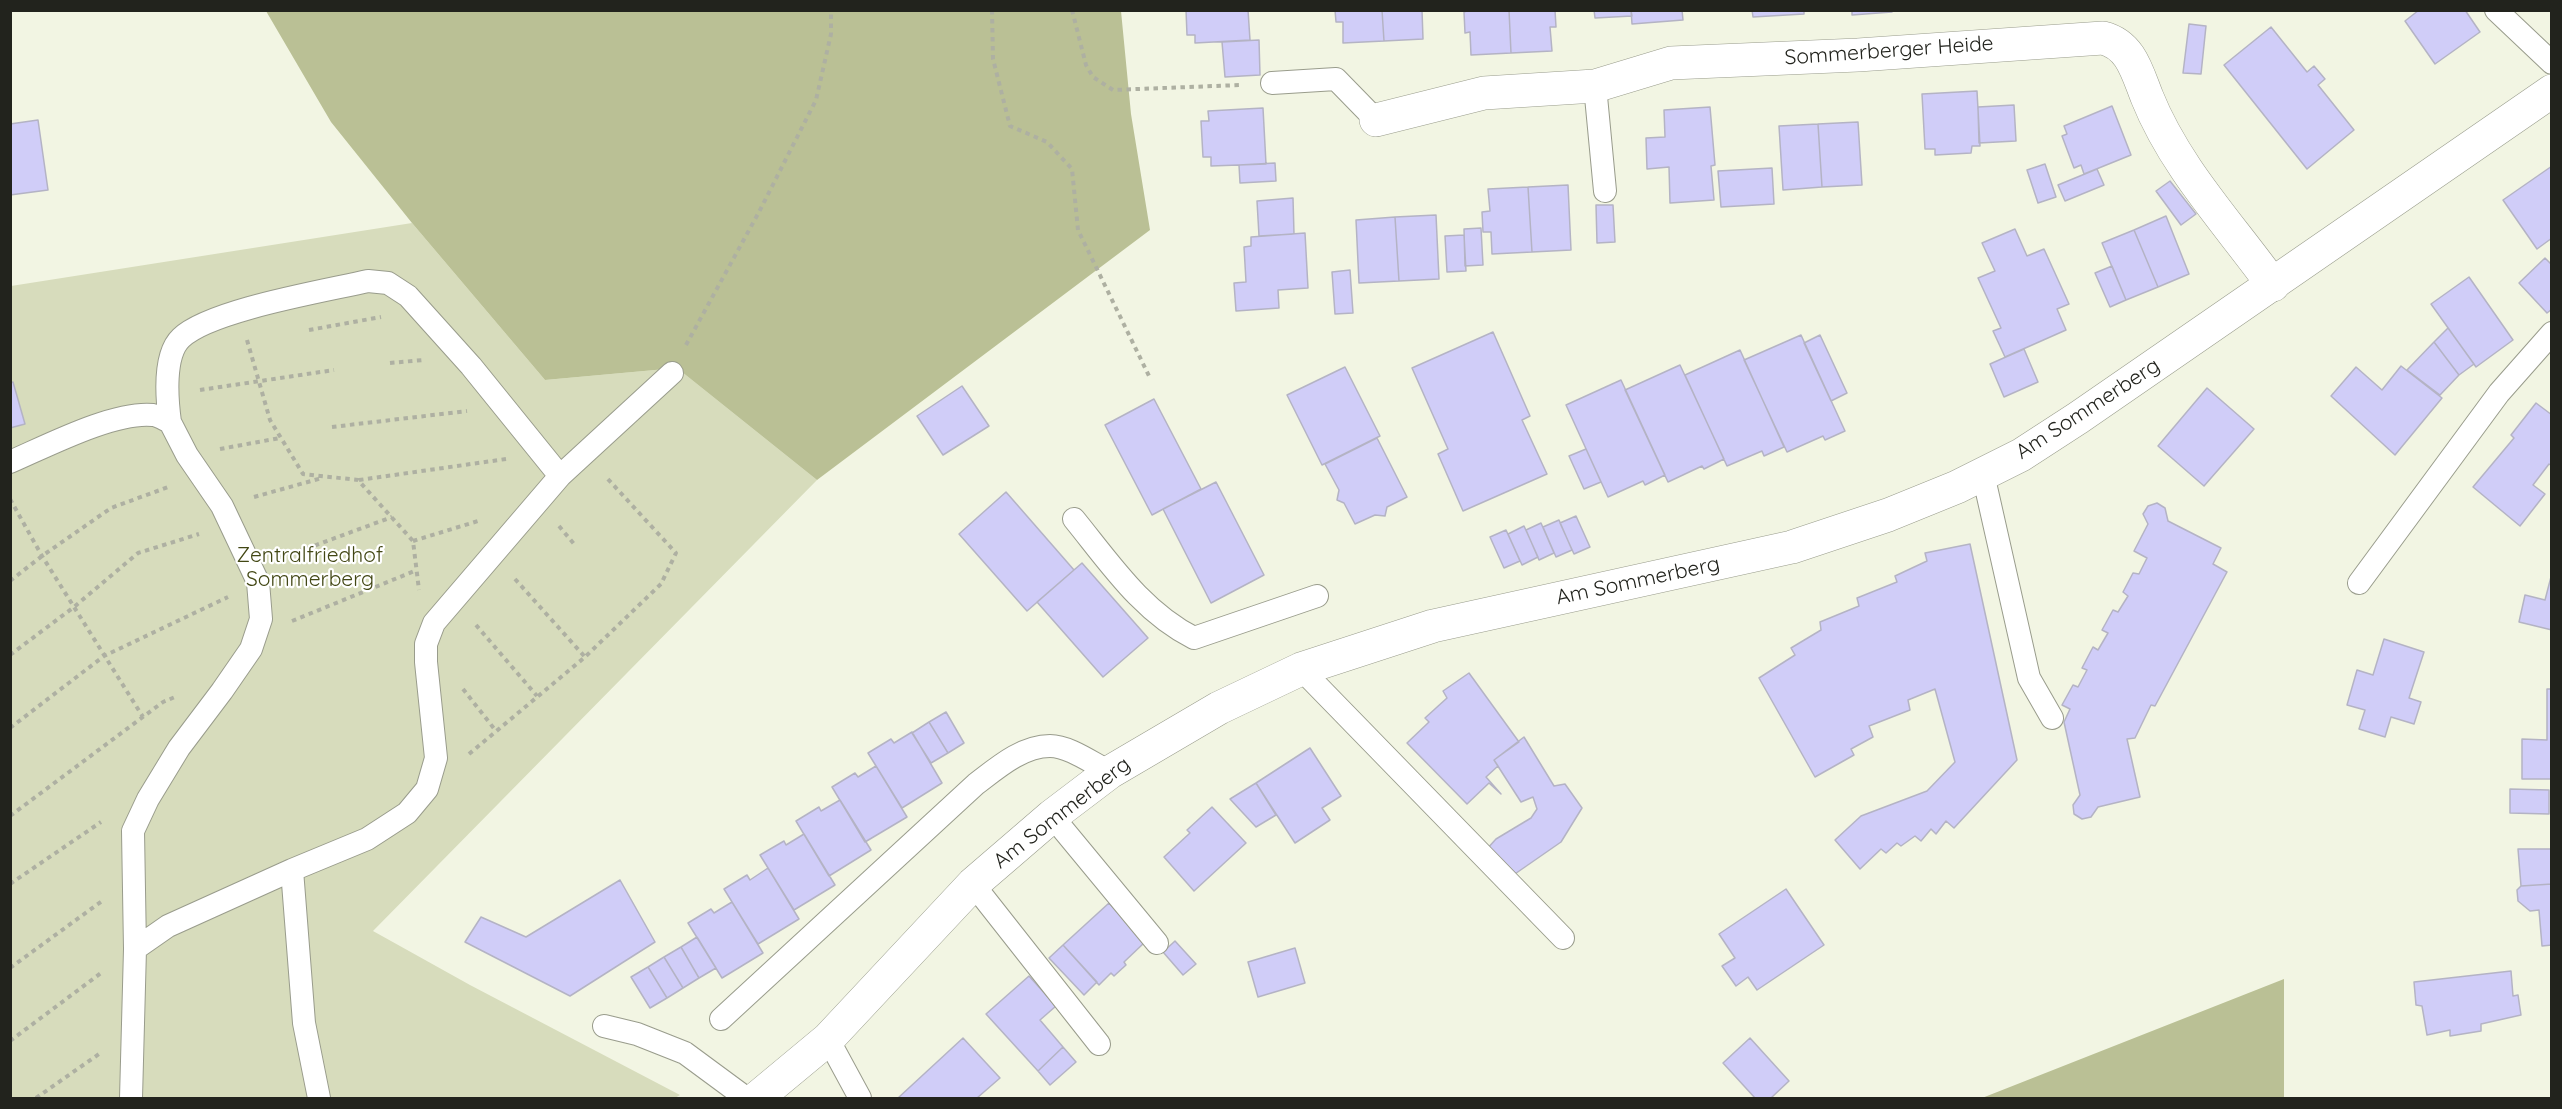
<!DOCTYPE html>
<html>
<head>
<meta charset="utf-8">
<style>
	body { margin:0 }
	#map { position:relative; width:2562px; height:1109px; overflow:hidden; background:#f2f5e3; font-family:Quicksand,sans-serif }
	canvas { display:block }
	.frame { position:absolute; inset:0; border:12px solid #22231d; pointer-events:none }
</style>
</head>
<body>
<div id="map">
<canvas width="2562" height="1109"></canvas>
<div class="frame"></div>
</div>
<script>
const ctx = document.querySelector('canvas').getContext('2d');
ctx.lineJoin = 'round';
function fillPath(path, color) { ctx.fillStyle = color; ctx.fill(path, 'evenodd'); }
function stroke(path, color, width, dash) { ctx.strokeStyle = color; ctx.lineWidth = width; ctx.lineCap = dash ? 'butt' : 'round'; ctx.setLineDash(dash || []); ctx.stroke(path); }
function drawText(font, color, halo, rows, align = 'center') {
  ctx.font = font + ' Quicksand,sans-serif'; ctx.lineWidth = 4.5; ctx.setLineDash([]); ctx.textBaseline = 'middle'; ctx.strokeStyle = halo; ctx.fillStyle = color; for (const [text, x, y, turn = 0] of rows) {
    ctx.save(); ctx.translate(x, y); ctx.rotate((+turn || 0) * Math.PI / 180); ctx.textAlign = isNaN(turn) ? turn : align; if (halo) ctx.strokeText(text, 0, 0); ctx.fillText(text, 0, 0); ctx.restore();
  }
}
fillPath(new Path2D(`
	M412,223L545,380L677,368L817,480L373,931L470,985L680,1095L675,1098H11V286Z`), '#d7dcbc');
fillPath(new Path2D(`
	M266,11H1121L1131,114L1150,230L817,480L677,368L545,380L412,223L331,122Z
	M2284,979V1098H1982Z`), '#bac095');
const building = new Path2D(`
	M1186,10H1248L1250,40L1195,43V35H1187Z
	M1335,10H1382L1384,41L1343,43V22H1336Z
	M1382,10H1422L1423,39L1384,41Z
	M1470,10H1509L1511,53L1471,55L1470,32L1465,33L1464,12Z
	M1509,10H1555L1556,27H1550L1552,51L1511,53Z
	M1594,10H1631L1632,16L1595,18Z
	M1631,10H1682L1683,20L1632,24Z
	M1752,10H1804V14L1753,17Z
	M1852,10H1892V12L1852,15Z
	M2419,10H2465L2480,32L2435,64L2405,21Z
	M2189,24L2206,26L2201,74L2183,73Z
	M2271,27L2307,72L2314,66L2325,79L2318,85L2354,130L2307,169L2224,65Z
	M1259,40L1260,75L1225,77L1222,42Z
	M1977,91L1980,146H1972L1971,153L1935,155V149H1925L1922,94Z
	M2014,105L2016,141L1979,143L1978,107Z
	M2112,106L2131,155L2084,174L2081,165L2074,168L2062,136L2067,134L2064,126Z
	M1710,107L1715,165L1711,166L1714,200L1670,203L1669,167L1647,169L1646,138L1665,137L1664,110Z
	M1263,108L1266,164L1211,166V157H1203L1201,121H1209L1208,111Z
	M38,120L48,190L10,195V124Z
	M1858,122L1862,185L1822,187L1818,124Z
	M1818,124L1822,187L1783,190L1779,126Z
	M1275,163L1276,181L1240,183L1239,165Z
	M2045,164L2056,197L2038,203L2027,170Z
	M2552,166V238L2537,249L2503,200Z
	M1772,168L1774,204L1721,207L1718,171Z
	M2097,169L2104,185L2065,201L2058,185Z
	M2170,181L2196,214L2181,225L2156,191Z
	M1568,185L1571,250L1532,252L1528,187Z
	M1528,187L1532,252L1492,254L1491,232H1483L1482,212L1490,211L1488,189Z
	M1293,198L1294,234L1259,236L1257,201Z
	M1596,205H1613L1615,242L1597,243Z
	M1436,215L1439,279L1399,281L1395,217Z
	M2166,216L2189,274L2158,287L2134,230Z
	M1395,217L1399,281L1359,283L1356,220Z
	M1481,228L1483,265L1465,266L1464,229Z
	M2015,229L2027,256L2044,249L2069,304L2057,309L2066,330L2005,357L1993,331L2001,328L1978,278L1995,271L1982,243Z
	M2134,230L2158,287L2126,300L2102,243Z
	M1305,233L1308,288L1278,290L1279,308L1236,311L1234,283L1246,282L1244,247L1251,246V237Z
	M1464,235L1466,271L1447,272L1445,236Z
	M2545,258L2552,265V309L2547,313L2519,283Z
	M2112,266L2126,300L2110,307L2095,273Z
	M1350,270L1353,313L1335,314L1332,272Z
	M2469,277L2513,340L2476,367L2431,304Z
	M2448,328L2474,364L2459,375L2434,342Z
	M1493,332L1530,416L1522,420L1547,474L1463,511L1438,454L1448,449L1412,368Z
	M1801,335L1845,431L1825,440L1823,436L1787,452L1744,360Z
	M1820,335L1847,393L1831,401L1804,343Z
	M2434,342L2459,375L2440,395L2407,370Z
	M2024,349L2038,382L2004,397L1990,364Z
	M1740,350L1784,447L1764,456L1762,451L1727,466L1685,375Z
	M1680,365L1724,459L1704,469L1702,466L1668,482L1625,390Z
	M2401,366L2442,398L2395,455L2331,396L2356,367L2382,390Z
	M1345,367L1380,436L1322,465L1287,395Z
	M1621,380L1665,475L1645,485L1643,481L1608,497L1566,405Z
	M13,382L25,424L10,428V383Z
	M962,386L989,426L943,455L917,416Z
	M2207,388L2254,429L2204,486L2158,446Z
	M1154,399L1201,489L1152,515L1105,425Z
	M2536,403L2552,415V466L2549,464L2533,485L2545,494L2520,526L2473,487L2514,438L2511,435Z
	M1377,438L1407,497L1387,507L1385,516L1375,515L1355,524L1344,503L1337,500L1339,490L1325,464Z
	M1586,449L1601,482L1584,489L1569,456Z
	M1216,482L1264,575L1211,603L1163,509Z
	M1006,492L1074,570L1027,611L959,534Z
	M2157,503L2165,508L2168,521L2221,548L2213,564L2227,572L2155,706L2151,705L2135,738L2127,739L2140,797L2098,807L2091,817L2082,819L2074,814L2073,805L2080,795L2064,722L2070,709L2062,705L2073,685L2078,687L2087,670L2082,668L2093,647L2098,650L2108,633L2102,630L2113,610L2118,612L2128,596L2123,592L2133,573L2139,574L2147,558L2134,551L2148,524L2143,514L2148,506Z
	M1576,516L1590,547L1574,554L1560,523Z
	M1559,520L1572,550L1556,557L1543,527Z
	M1541,523L1554,553L1539,560L1526,530Z
	M1524,526L1538,557L1522,565L1508,534Z
	M1506,530L1520,561L1504,568L1490,537Z
	M1970,544L2017,760L1954,828L1946,821L1936,834L1931,829L1921,841L1915,836L1901,846L1897,843L1886,853L1881,849L1860,869L1835,840L1861,816L1927,791L1955,762L1935,689L1908,700L1910,710L1869,726L1873,737L1851,749L1854,755L1815,777L1759,678L1795,655L1791,648L1821,630L1820,622L1859,606L1857,598L1897,582L1895,576L1927,561L1925,553Z
	M1082,563L1148,638L1103,677L1037,602Z
	M2552,573V630L2519,622L2525,595L2545,600Z
	M2384,639L2424,652L2409,698L2421,702L2414,724L2391,717L2385,737L2359,729L2365,710L2347,705L2357,670L2373,675Z
	M1469,673L1519,742L1494,760L1498,766L1486,777L1501,794L1489,783L1467,804L1407,743L1429,722L1425,718L1447,698L1443,691Z
	M2547,689H2552V779H2522V739L2547,740Z
	M946,712L964,743L948,753L929,722Z
	M929,722L948,753L931,763L912,733Z
	M912,732L942,783L902,808L868,753L891,739L894,743Z
	M1524,737L1554,786L1565,784L1582,808L1561,842L1512,876L1486,850L1496,839L1531,818L1537,809L1533,797L1521,802L1494,760Z
	M1310,748L1341,796L1322,808L1330,820L1295,843L1256,783Z
	M876,766L907,817L865,842L832,787L855,773L858,777Z
	M1256,783L1276,815L1256,827L1230,799Z
	M2510,789L2549,790V814L2510,813Z
	M840,800L871,850L829,876L796,821L819,807L821,811Z
	M1212,807L1246,843L1194,891L1164,857L1190,833L1187,830Z
	M804,834L835,885L794,910L760,855L784,841L786,845Z
	M2518,849H2552V884L2521,886Z
	M768,868L799,919L758,944L724,889L747,875L750,880Z
	M620,880L655,942L570,996L465,942L481,917L526,937Z
	M2552,884V945L2542,946L2539,910L2530,911L2518,901L2517,890L2521,886Z
	M1786,889L1824,945L1757,990L1748,977L1736,986L1722,966L1735,958L1719,934Z
	M732,902L763,953L722,978L688,923L711,909L714,913Z
	M1109,903L1145,942L1124,962L1126,965L1114,976L1111,973L1099,985L1063,945Z
	M697,937L716,968L699,978L681,947Z
	M1175,941L1196,964L1183,975L1163,952Z
	M1063,945L1097,982L1084,995L1049,958Z
	M681,947L699,978L683,988L664,957Z
	M1295,948L1305,983L1258,997L1248,962Z
	M664,957L683,988L667,998L648,967Z
	M648,967L667,998L650,1008L631,977Z
	M2511,971L2513,996L2518,995L2521,1015L2481,1024V1031L2450,1036V1030L2427,1035L2422,1006L2416,1005L2414,982Z
	M1029,976L1056,1006L1040,1020L1063,1047L1038,1071L986,1014Z
	M963,1038L1000,1078L977,1098H898Z
	M1750,1038L1789,1081L1771,1098H1755L1723,1063Z
	M1063,1047L1076,1062L1050,1085L1038,1071Z`);
fillPath(building, '#d0cdf8');
stroke(building, '#b4b3c4', 1.5);
const service = new Path2D(`
	M2496,10L2552,63
	M1272,83L1336,79L1376,120
	M1595,86L1605,191
	M170,422C167,400 163,355 181,338C210,310 325,291 368,281L388,283L408,296L471,366L560,476
	M10,462C47,446 114,411 153,415C159,416 165,420 170,422L187,455L222,506L258,582L261,619L251,649L222,691L179,748L148,799L133,831L135,949
	M1983,474L2029,678L2052,718
	M1074,519C1109,562 1142,612 1194,638L1317,596
	M2359,583L2499,393L2552,333
	M1301,669L1563,938
	M1052,816L1157,943
	M292,870L304,1023L319,1098
	M973,884L1099,1044
	M721,1019L976,784C997,768 1022,746 1050,746C1069,746 1092,763 1110,772
	M604,1026L637,1034L685,1053L746,1098
	M828,1039L860,1098
	M131,1098L135,949L168,926L292,870L367,839L407,813L427,789L436,758L426,662V644L434,623L560,476L672,373`);
const minor = new Path2D(`
	M1376,120L1484,93L1595,86L1671,63L1858,55L2103,38C2131,45 2137,72 2147,97C2175,167 2229,224 2273,285`);
const tertiary = new Path2D(`
	M757,1098L828,1039L973,884L1052,816L1110,772L1219,708L1301,669L1433,626L1792,547L1888,515L1957,487L2021,455L2078,418L2552,91`);
stroke(service, '#999c8c', 24);
stroke(minor, '#999c8c', 34);
stroke(tertiary, '#999c8c', 34);
stroke(new Path2D(`
	M992,10L993,59L1010,126L1047,142L1072,169L1078,230L1150,378
	M1072,10L1086,65L1093,77L1113,90L1240,85
	M309,330L381,317
	M247,340L270,420L303,474L358,480L413,541L419,590
	M686,345L759,212L816,100L831,34V10
	M390,363L423,360
	M200,390L334,370
	M332,427L467,411
	M220,449L280,438
	M359,480L506,459
	M254,497L322,478
	M10,499L42,556L143,717
	M559,526L574,544
	M413,541L478,521
	M281,558L392,517
	M515,579L585,657
	M10,581L42,556L111,508L171,486
	M292,621L417,570
	M476,625L537,696
	M10,655L74,607L138,553L199,534
	M463,689L496,731
	M10,728L104,656L228,597
	M469,754L585,657L661,584L676,553L606,477
	M10,816L163,702L175,697
	M10,884L101,822
	M10,968L102,901
	M10,1041L101,973
	M36,1098L99,1054`), '#aeb0a2', 4, [4.5, 4.5]);
stroke(service, '#fff', 22);
stroke(minor, '#fff', 33);
stroke(tertiary, '#fff', 33);
drawText('21px', '#22231d', '#fff', [
	["Sommerberger Heide",1889,51,-4],
	["Am Sommerberg",2088,409,-33],
	["Am Sommerberg",1638,581,-12],
	["Am Sommerberg",1062,813,-38]
]);
drawText('21px', '#424714', '#fff', [
	["Zentralfriedhof",310,556],
	["Sommerberg",310,580]
]);
</script>
</body>
</html>
